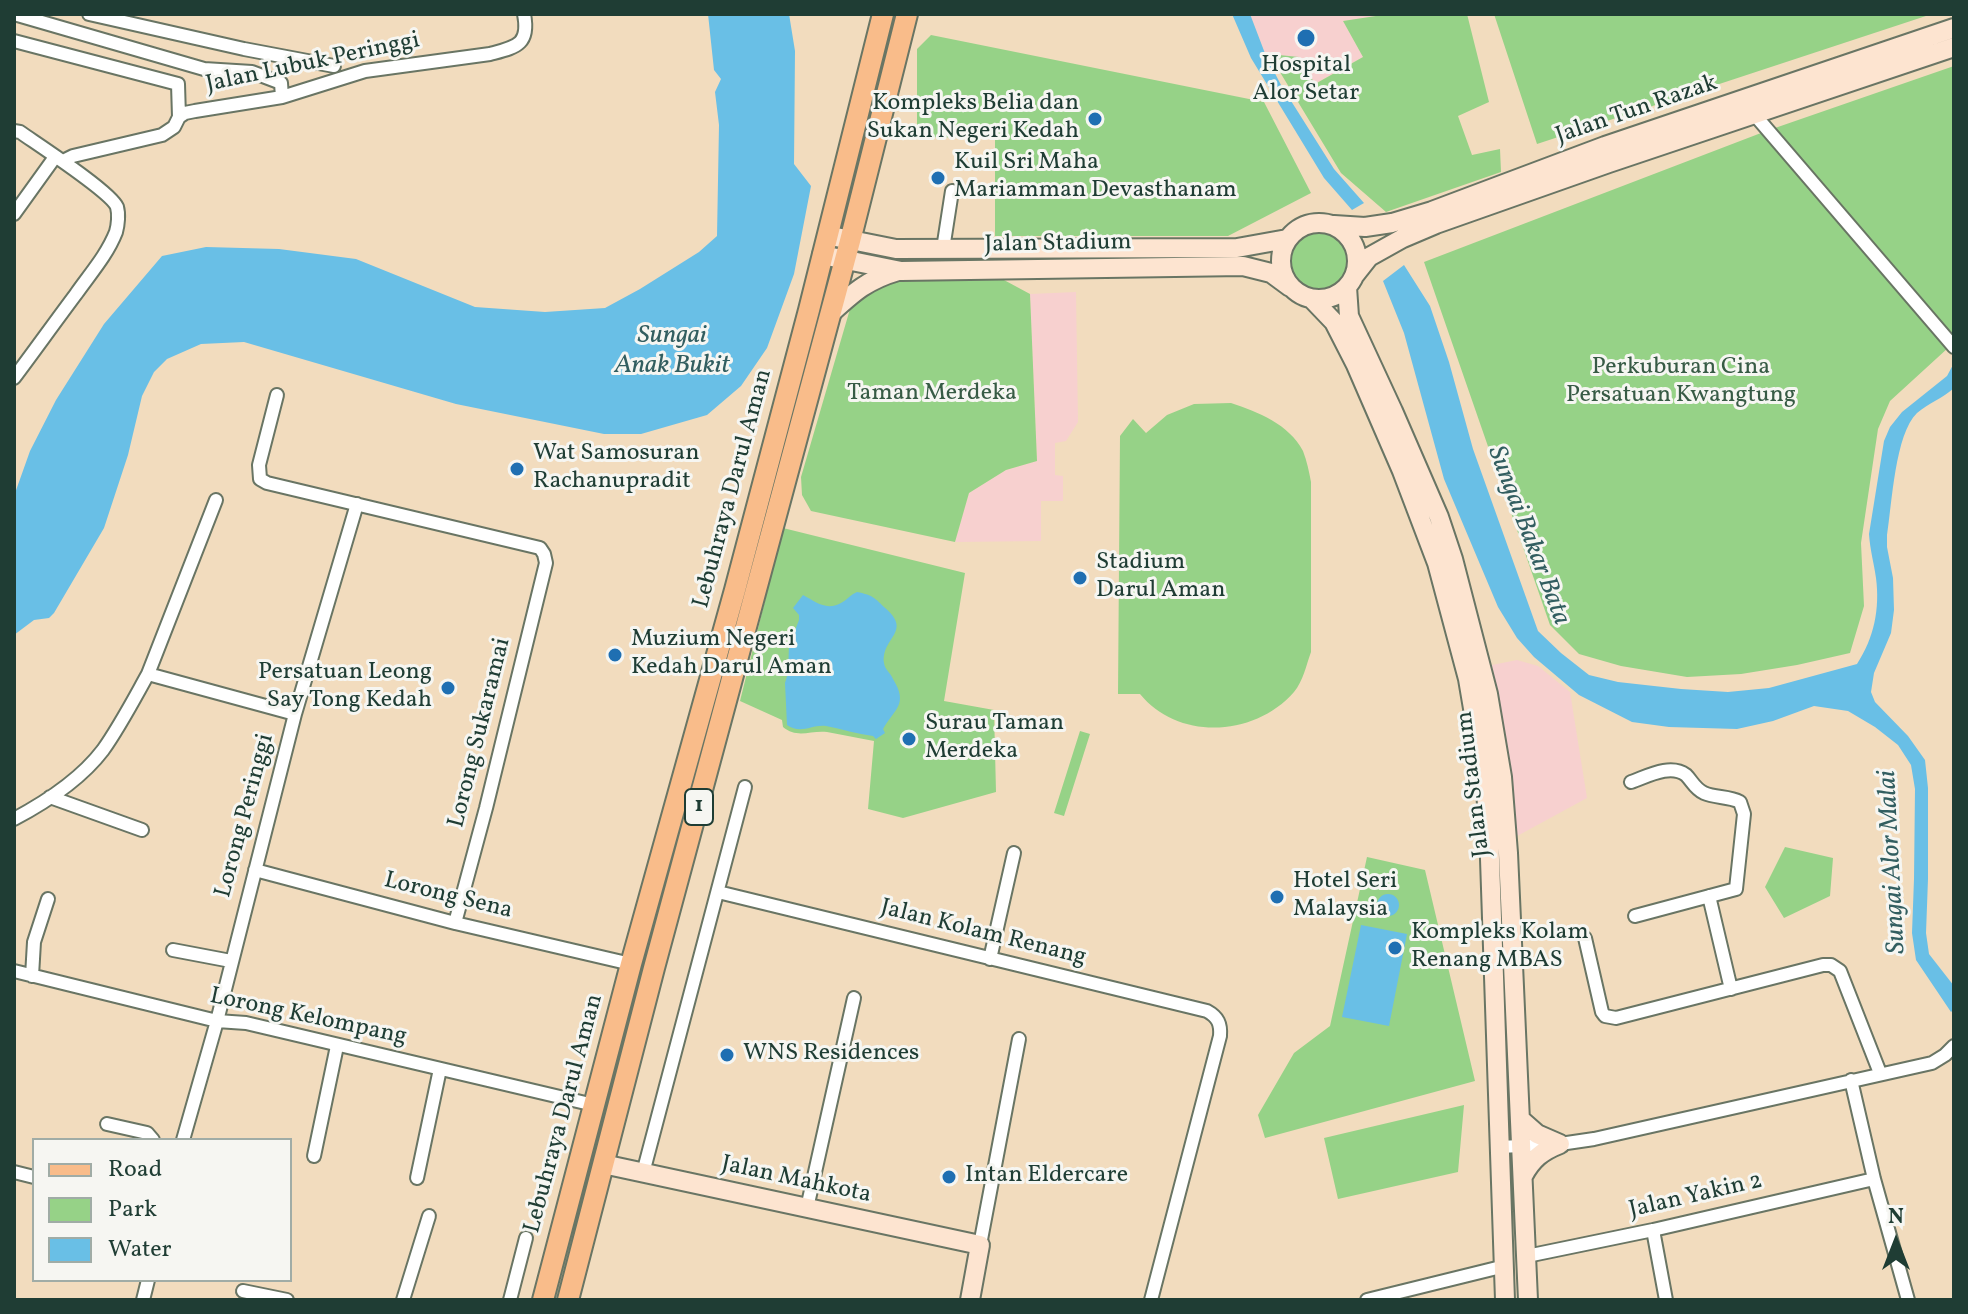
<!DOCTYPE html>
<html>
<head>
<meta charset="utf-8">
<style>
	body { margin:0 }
	#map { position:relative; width:1968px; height:1314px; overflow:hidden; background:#f2dcbe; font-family:Vollkorn,serif }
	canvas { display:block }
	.frame { position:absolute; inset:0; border:16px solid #1f3d34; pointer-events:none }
	.legend { position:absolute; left:32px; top:1138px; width:260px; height:144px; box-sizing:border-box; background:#f6f6f2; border:2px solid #a0aca6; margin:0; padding:10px 14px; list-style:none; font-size:24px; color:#1f3d34 }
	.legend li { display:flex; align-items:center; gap:16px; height:40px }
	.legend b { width:40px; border:2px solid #a0aca6 }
	.north { position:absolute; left:1856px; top:1202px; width:80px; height:80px; -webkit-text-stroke:6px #f6f6f2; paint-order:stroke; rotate:0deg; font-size:22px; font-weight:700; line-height:32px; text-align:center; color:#1f3d34 }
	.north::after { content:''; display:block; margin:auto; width:28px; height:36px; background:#1f3d34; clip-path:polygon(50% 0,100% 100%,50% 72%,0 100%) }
</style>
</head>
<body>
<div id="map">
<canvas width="1968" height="1314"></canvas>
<div class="frame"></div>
<ul class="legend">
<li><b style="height:10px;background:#f9bc8a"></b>Road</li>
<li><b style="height:22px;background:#96d287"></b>Park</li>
<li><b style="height:22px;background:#69bfe6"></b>Water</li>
</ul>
<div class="north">N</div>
</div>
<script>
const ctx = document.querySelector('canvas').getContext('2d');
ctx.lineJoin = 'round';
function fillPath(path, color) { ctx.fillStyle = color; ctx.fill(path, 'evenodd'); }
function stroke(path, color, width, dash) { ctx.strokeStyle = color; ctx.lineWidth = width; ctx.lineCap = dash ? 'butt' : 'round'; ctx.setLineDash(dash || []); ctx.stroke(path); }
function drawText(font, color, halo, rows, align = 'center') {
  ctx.font = font + ' Vollkorn,serif'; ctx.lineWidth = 6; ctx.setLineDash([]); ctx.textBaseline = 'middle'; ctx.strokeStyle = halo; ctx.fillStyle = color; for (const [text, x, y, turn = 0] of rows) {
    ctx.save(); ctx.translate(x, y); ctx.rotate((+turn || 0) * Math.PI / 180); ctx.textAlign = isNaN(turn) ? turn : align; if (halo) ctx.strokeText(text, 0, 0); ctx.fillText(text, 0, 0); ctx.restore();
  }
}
fillPath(new Path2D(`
	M1250,14H1389L1343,21L1363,57L1314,84L1269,54L1266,56Z
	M1076,292L1078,422L1066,441L1055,443V475L1063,476V501H1041V541L955,542L969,493L1006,470L1037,461L1030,294Z
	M1517,660L1538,666L1570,692L1587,798L1508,841L1510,782L1502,714L1492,665Z`), '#f7d0cf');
fillPath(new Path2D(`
	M1389,14H1467L1489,102L1458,116L1472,155L1500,149L1501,172L1386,212L1341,173L1269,54L1299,57L1315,84L1363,57L1343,21Z
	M1494,14H1932L1537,144Z
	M931,35L1264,102L1311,193L1228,236H995V138L917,137V49Z
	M1954,66V335L1953,336L1775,128Z
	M1761,133L1948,348L1890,401L1878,429L1861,543L1864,606L1850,653L1797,665L1741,674L1687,677L1621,666L1579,654L1550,625L1424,262Z
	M1286 261a33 33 0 1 1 66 0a33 33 0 1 1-66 0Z
	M991,273L1030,294L1037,461L1006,470L969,493L955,542L811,511L802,495L801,477L850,309L862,298L893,278Z
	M1231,403C1258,412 1289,424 1303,451C1307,461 1309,472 1311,482V652C1306,666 1303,681 1294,692C1255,737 1178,741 1140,694H1118L1120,436L1133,419L1146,433L1167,415L1194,404Z
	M783,528L965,573L944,701L994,710L996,792L903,818L868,809L874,741C858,738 843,735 827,732C811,730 797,739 783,727L782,720L740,701Z
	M1080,731L1090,734L1064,816L1054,813Z
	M1785,847L1833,858L1830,896L1784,918L1765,887Z
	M1367,857L1425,870L1475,1081L1265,1138L1258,1115L1294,1053L1330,1026Z
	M1464,1105L1458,1172L1338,1199L1324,1138Z`), '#96d287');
fillPath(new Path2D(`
	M708,14H789L795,51L794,164L811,186L794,274L767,348L741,386L707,415L641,434H604L456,404L244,342L201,344L167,359L154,372L142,396L128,455L104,528L54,613L49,618L34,620L14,635V496L30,451L56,400L104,324L162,256L206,247L279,249L356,259L475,307L545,312L605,308L640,289L699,252L717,236L719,125L715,92L721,79L714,70Z
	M1232,14H1250L1266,56L1281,85L1334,169L1364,203L1352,210L1324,178L1251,58Z
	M1404,265L1430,306L1449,362L1473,449L1538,631L1561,653L1589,675L1618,682L1681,689L1728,692L1769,688L1857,664C1874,638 1880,609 1876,578C1874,563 1870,550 1869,534L1884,441L1890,427L1902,412L1947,376L1954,363V388C1943,398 1929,403 1917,413C1895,434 1892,504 1887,535V547L1893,578L1894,610L1891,633L1874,673L1871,692L1875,702L1908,736L1925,760L1928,788V879L1926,933L1929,954L1954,986V1009L1951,1012L1916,960L1912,933L1914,879L1915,789L1911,765L1898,745L1875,727L1848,711L1814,706L1773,721L1737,729L1669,727L1632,722L1579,695L1534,657L1517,638L1498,607L1444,479L1404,333L1383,281Z
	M857,592C872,595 874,597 884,607C914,632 881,637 884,663C885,670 890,672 893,679C909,705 894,709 883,729L885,733L876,739L873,736C857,734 842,729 826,726C812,724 801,735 787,725L785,683L788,673L789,646L799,620V615L793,608L803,595C816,602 826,611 841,603C847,600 850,595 857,592Z
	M1377 905a11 11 0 1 1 22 0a11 11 0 1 1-22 0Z
	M1361,925L1407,934L1389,1026L1342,1017Z`), '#69bfe6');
const street = new Path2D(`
	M14,14L204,69L252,72L281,83L282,97
	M89,14L244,49L334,66
	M14,41L178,84L179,117L174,127L162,135L73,156L63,161
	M1754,114L1954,347
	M179,117L185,113L195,111L282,97L365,71L490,54C516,47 530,45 524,14
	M14,131L20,132C37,144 111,192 117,207C119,214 118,225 116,232C107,255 90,274 76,294C55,322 35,350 14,378
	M14,214L55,157
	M943,249L952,191
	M277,395L259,465L260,479L267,483L540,548L544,554L546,563L486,808L455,923
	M148,674L216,500
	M1631,782C1646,777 1670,763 1686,775C1692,781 1695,789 1704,793C1715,798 1729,796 1740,802L1744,814L1736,889L1635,916
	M50,797L142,830
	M14,819C46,802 81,779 103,750C120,726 134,699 148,674L295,714
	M255,870L455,923L631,964
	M718,892L1207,1011C1218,1017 1221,1024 1220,1036L1151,1300
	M1709,896L1731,989
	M1585,938L1602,1012L1605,1016L1616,1018L1823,965H1831L1840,971L1880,1073
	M173,950L231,961
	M990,959L1014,853
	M14,971L217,1021L246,1023L594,1105
	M32,976L34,942L48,899
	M1851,1080L1874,1179L1908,1300
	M107,1124L147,1133L153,1140
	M183,1140L217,1021L295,714L357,504
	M1500,1147L1560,1144L1594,1139L1932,1063L1945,1055L1954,1046
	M314,1156L337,1046
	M14,1172L34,1177
	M643,1173L745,787
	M417,1178L440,1069
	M807,1208L854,998
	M1653,1230L1666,1300
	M980,1245L1019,1039
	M1527,1256L1653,1230L1874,1179
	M243,1291L287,1300
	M143,1300L148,1280
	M403,1300L429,1216
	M510,1300L526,1238
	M1367,1300L1505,1266`);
const secondary = new Path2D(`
	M1281 261a38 38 0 1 1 76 0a38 38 0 1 1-76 0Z
	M1334,225L1365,227L1392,223L1432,211L1605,146L1954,28
	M836,237L896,249L1237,248L1287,239
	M822,255L901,271L1243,266L1271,273L1290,287
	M1354,276L1369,257L1403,238L1436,224L1609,163L1954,47
	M1347,287L1349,316L1393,411L1439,517L1453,559L1488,694L1502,777L1508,853L1528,1300
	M1312,299L1334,322L1356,365L1402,471L1437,563L1468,679L1485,779L1489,830L1505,1300
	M831,313C854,292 867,280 898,271
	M1520,1119L1537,1134L1560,1144
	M603,1164L980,1245L970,1300
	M1523,1176C1532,1159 1542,1151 1560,1144`);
const primary = new Path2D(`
	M543,1300L631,964L735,590L809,310L883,14
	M568,1300L654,968L850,241L907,14`);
stroke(street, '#697564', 16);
stroke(secondary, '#697564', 22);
stroke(primary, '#697564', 24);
stroke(street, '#fff', 12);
stroke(secondary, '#fde4d0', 18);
stroke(primary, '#f9bc8a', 20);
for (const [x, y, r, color] of [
	[1306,38,10,"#1f6fb2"],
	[1095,119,8,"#1f6fb2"],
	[938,178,8,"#1f6fb2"],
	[517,469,8,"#1f6fb2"],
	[1080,578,8,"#1f6fb2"],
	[615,655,8,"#1f6fb2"],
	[448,688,8,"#1f6fb2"],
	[909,739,8,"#1f6fb2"],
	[1277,897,8,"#1f6fb2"],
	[1395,948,8,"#1f6fb2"],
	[727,1055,8,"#1f6fb2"],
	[949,1177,8,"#1f6fb2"]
]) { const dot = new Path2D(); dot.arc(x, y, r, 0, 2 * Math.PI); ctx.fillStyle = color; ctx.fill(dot); stroke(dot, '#f6f6f2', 3); }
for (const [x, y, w] of [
	[699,807,28]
]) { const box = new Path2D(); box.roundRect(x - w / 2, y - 18, w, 36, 6); ctx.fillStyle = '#f6f6f2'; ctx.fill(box); stroke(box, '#1f3d34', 2); }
drawText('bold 22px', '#1f3d34', null, [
	["1",699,807]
]);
drawText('24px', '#1f3d34', '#f6f6f2', [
	["Jalan Lubuk Peringgi",313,64,-12],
	["Jalan Tun Razak",1637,111,-19],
	["Jalan Stadium",1058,245,-1],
	["Lebuhraya Darul Aman",734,489,-75],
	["Lorong Sukaramai",481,733,-76],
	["Jalan Stadium",1475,784,-97],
	["Lorong Peringgi",246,816,-75],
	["Lorong Sena",448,897,14],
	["Jalan Kolam Renang",983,934,14],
	["Lorong Kelompang",308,1018,12],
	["Lebuhraya Darul Aman",565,1114,-75],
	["Jalan Mahkota",796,1181,12],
	["Jalan Yakin 2",1696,1197,-13]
]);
drawText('24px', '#1f3d34', '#f6f6f2', [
	["Hospital",1306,67,"center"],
	["Alor Setar",1306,95,"center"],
	["Kompleks Belia dan",1079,105,"right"],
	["Sukan Negeri Kedah",1079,133,"right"],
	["Kuil Sri Maha",954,164],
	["Mariamman Devasthanam",954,192],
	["Wat Samosuran",533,455],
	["Rachanupradit",533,483],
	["Stadium",1096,564],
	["Darul Aman",1096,592],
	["Muzium Negeri",631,641],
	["Kedah Darul Aman",631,669],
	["Persatuan Leong",432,674,"right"],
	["Say Tong Kedah",432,702,"right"],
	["Surau Taman",925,725],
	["Merdeka",925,753],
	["Hotel Seri",1293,883],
	["Malaysia",1293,911],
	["Kompleks Kolam",1411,934],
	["Renang MBAS",1411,962],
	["WNS Residences",743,1055],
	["Intan Eldercare",965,1177]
], 'left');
drawText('24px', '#375b45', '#f6f6f2', [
	["Perkuburan Cina",1681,369],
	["Persatuan Kwangtung",1681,397],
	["Taman Merdeka",932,395]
]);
drawText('italic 26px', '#325e60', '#f6f6f2', [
	["Sungai",672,337],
	["Anak Bukit",672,367],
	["Sungai Bakar Bata",1527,536,69],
	["Sungai Alor Malai",1894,862,-93]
]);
</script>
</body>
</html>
